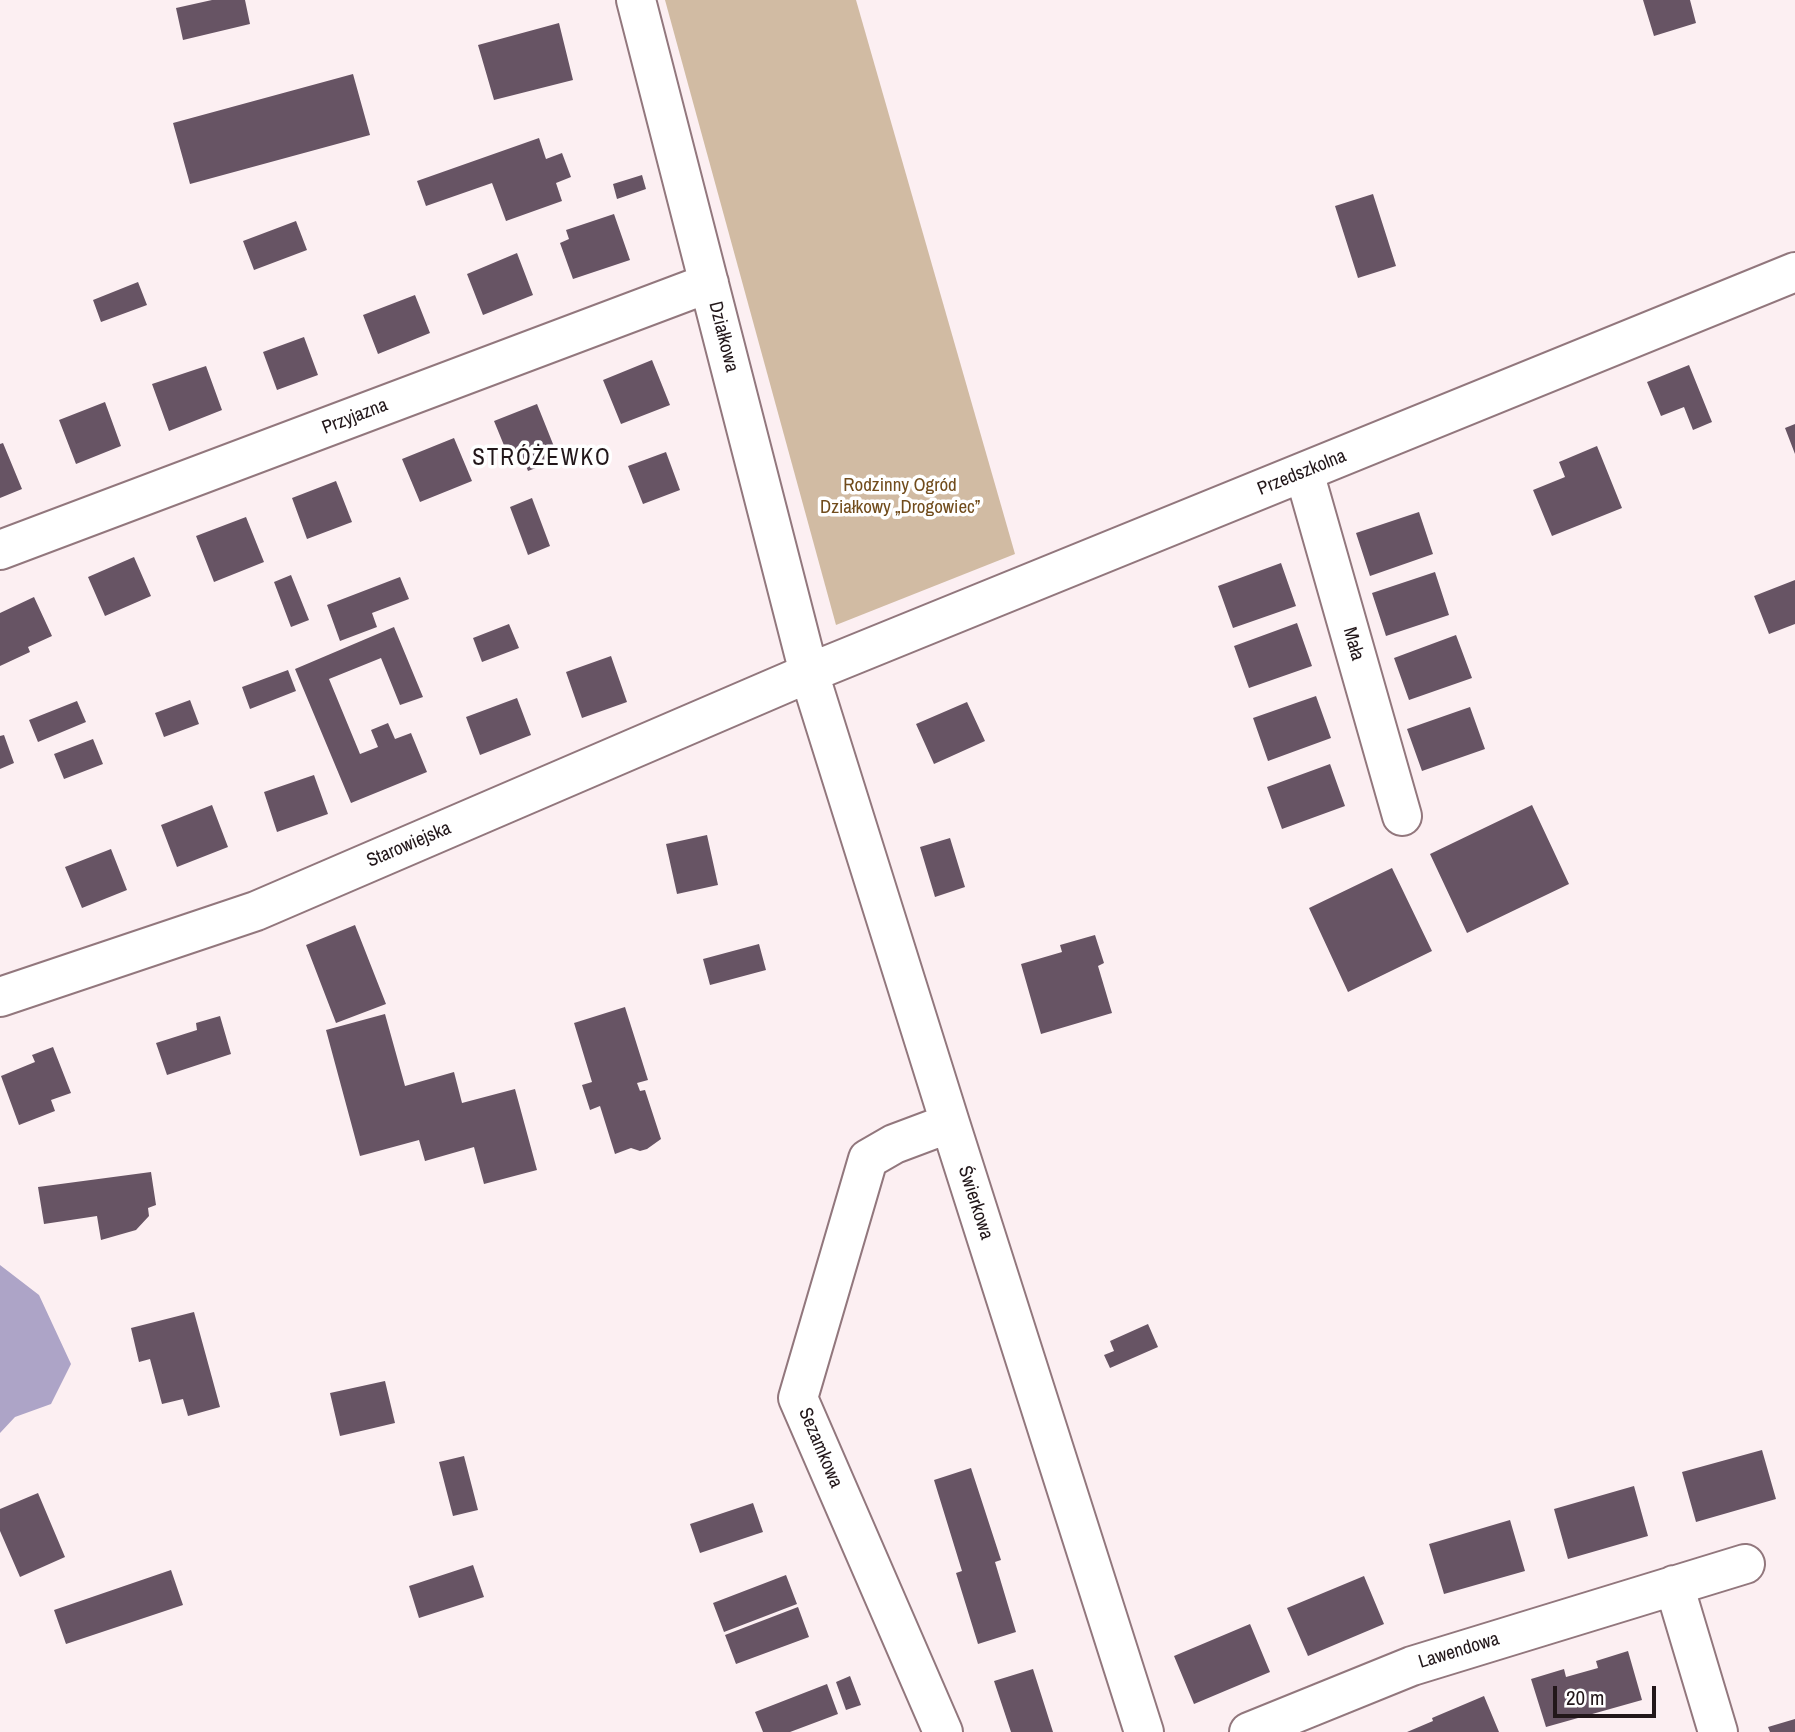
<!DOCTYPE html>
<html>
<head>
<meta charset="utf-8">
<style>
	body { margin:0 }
	#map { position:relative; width:1795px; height:1732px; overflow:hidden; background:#fceff2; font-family:"Archivo Narrow",sans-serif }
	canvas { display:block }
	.scale { position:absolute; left:1553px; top:1686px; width:103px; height:32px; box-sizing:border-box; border:4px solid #22171a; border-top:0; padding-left:9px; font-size:21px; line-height:24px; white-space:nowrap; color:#22171a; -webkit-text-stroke:5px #fff; paint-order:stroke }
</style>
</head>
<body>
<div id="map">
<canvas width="1795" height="1732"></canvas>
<div class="scale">20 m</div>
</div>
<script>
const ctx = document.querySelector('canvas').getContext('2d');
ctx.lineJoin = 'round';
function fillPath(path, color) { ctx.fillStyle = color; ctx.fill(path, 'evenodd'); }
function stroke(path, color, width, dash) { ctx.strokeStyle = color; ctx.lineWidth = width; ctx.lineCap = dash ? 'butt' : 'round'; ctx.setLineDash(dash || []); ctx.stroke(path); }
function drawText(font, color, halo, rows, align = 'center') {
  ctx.font = font + ' "Archivo Narrow",sans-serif'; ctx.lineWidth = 7; ctx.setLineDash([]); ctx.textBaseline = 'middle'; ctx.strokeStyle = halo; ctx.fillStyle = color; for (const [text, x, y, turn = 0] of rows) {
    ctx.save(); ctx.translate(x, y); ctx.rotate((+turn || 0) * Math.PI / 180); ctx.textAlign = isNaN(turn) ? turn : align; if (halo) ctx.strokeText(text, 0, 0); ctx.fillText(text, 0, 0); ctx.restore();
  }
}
fillPath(new Path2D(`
	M665,0H856L1015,554L836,625Z`), '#d1bba3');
fillPath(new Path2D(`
	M0,1265L39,1295L71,1364L51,1404L15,1417L0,1433Z`), '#ada4c7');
fillPath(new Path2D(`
	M212,0H245L250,24L183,40L176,8Z
	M1643,0H1690L1696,23L1654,36Z
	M559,23L573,80L494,100L478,45Z
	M353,74L370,135L190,184L173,123Z
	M539,138L546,159L562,153L571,177L556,183L562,201L506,221L492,183L426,206L417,181Z
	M642,175L646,189L617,199L613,184Z
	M1373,194L1396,266L1358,278L1335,206Z
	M614,214L630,260L573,279L560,243L569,239L566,230Z
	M296,221L307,250L254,270L243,241Z
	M517,253L533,295L483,315L467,274Z
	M138,282L147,305L101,322L93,300Z
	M415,295L430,333L378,354L363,315Z
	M304,337L318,375L277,390L263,352Z
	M652,360L670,405L621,424L603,380Z
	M1689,365L1712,422L1693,430L1684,407L1661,416L1647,382Z
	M206,366L222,410L169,431L152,384Z
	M105,402L121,446L76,464L59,420Z
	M537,404L559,459L528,471L522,455L510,460L494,421Z
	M1795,424V454L1785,428Z
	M454,438L472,481L420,502L402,459Z
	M3,443L22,489L0,498V444Z
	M1597,446L1622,508L1552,536L1533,490L1565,477L1559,462Z
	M666,452L680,490L643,504L628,466Z
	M336,481L352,522L307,539L292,498Z
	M532,498L550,546L528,555L510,507Z
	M1419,512L1433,554L1370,576L1356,533Z
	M246,517L264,562L214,582L196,536Z
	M134,557L151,596L105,616L88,577Z
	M1281,563L1296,606L1233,628L1218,586Z
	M1435,572L1449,615L1386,636L1372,593Z
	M291,575L309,620L291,627L274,582Z
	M400,577L409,599L372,613L377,627L340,641L327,605Z
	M1795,580V624L1769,634L1754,596Z
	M34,597L52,636L28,647L30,652L0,666V613Z
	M1297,623L1312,666L1249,688L1234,646Z
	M509,624L519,648L482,662L473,638Z
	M394,627L423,697L400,705L381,658L329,679L360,754L378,747L371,730L388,723L395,739L411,733L427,772L351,803L295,669Z
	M1456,635L1472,678L1409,700L1394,658Z
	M611,656L627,702L582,718L566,672Z
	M288,670L296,691L250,709L242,687Z
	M1316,696L1331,738L1268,761L1253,718Z
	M517,698L531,735L480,755L466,717Z
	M190,700L199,724L164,737L155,713Z
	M77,701L86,722L38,742L29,720Z
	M967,702L985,741L934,764L916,724Z
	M1470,707L1485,749L1422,771L1407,729Z
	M4,735L14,763L0,769V736Z
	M93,739L103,764L64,779L54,754Z
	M1330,764L1345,806L1282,829L1267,787Z
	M314,775L328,814L277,832L264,792Z
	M212,805L228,847L177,867L161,825Z
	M1532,805L1569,884L1467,933L1430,854Z
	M707,835L718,885L677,894L666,844Z
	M950,838L965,887L935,897L920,847Z
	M111,849L127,890L82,908L65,867Z
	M1392,868L1432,951L1348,992L1309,908Z
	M355,925L386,1004L336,1023L306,945Z
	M1095,935L1104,963L1098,966L1112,1013L1041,1034L1021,964L1062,952L1060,945Z
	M759,944L766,970L710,985L703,959Z
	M625,1007L648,1080L637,1083L640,1091L645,1090L661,1139L647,1149L640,1151L631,1148L615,1154L600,1106L590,1110L582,1085L592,1082L574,1023Z
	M385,1014L405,1086L454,1072L462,1103L515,1089L537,1170L484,1184L474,1147L425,1161L419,1140L360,1156L326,1030Z
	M220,1016L231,1054L167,1075L156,1043L197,1030L196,1023Z
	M53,1047L71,1093L51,1100L55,1111L19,1125L1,1076L35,1062L32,1055Z
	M151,1172L156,1205L148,1208L149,1216L136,1230L101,1240L97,1216L44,1224L38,1187Z
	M194,1312L220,1407L188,1416L183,1399L162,1404L150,1359L139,1362L131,1328Z
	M1148,1324L1158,1347L1110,1368L1104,1355L1114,1351L1110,1341Z
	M385,1381L395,1423L340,1436L330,1393Z
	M1762,1450L1776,1499L1696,1522L1682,1472Z
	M464,1456L478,1510L453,1516L439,1462Z
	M971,1468L1001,1560L995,1562L1016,1632L978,1644L956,1573L962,1571L934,1480Z
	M1634,1486L1648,1536L1568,1559L1554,1509Z
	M38,1493L65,1557L20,1577L0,1531V1509Z
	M753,1503L763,1532L700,1553L690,1524Z
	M1510,1520L1525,1571L1444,1594L1429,1544Z
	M473,1565L484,1597L419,1618L409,1586Z
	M171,1570L183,1605L66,1644L54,1610Z
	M786,1575L797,1604L724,1632L713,1603Z
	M1364,1576L1384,1624L1308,1656L1287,1608Z
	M798,1607L809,1637L736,1664L725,1635Z
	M1250,1624L1270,1672L1194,1704L1174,1656Z
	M1628,1651L1642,1700L1546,1727L1531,1679L1564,1669L1566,1677L1598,1668L1596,1661Z
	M1033,1669L1053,1732H1011L994,1681Z
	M850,1676L861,1705L846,1710L836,1682Z
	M827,1684L838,1714L790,1732H763L755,1712Z
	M1484,1696L1499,1732H1407L1433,1721L1432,1718Z
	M1795,1719V1732H1770L1768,1727Z`), '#675464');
const minor = new Path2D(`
	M636,0L809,673L950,1123L1144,1732
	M1304,472L1402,816
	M0,550L709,283
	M0,997L256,911L809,673L1795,272
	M1674,1585L1718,1732
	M943,1732L798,1398L868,1159L894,1144L950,1123
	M1249,1732L1412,1666L1745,1564`);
stroke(minor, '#92777d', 42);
stroke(minor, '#fff', 38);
drawText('19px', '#22171a', '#fff', [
	["Działkowa",723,337,76],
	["Przyjazna",355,417,-21],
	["Przedszkolna",1302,473,-22],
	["Mała",1353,644,74],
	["Starowiejska",409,845,-23],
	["Świerkowa",975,1203,72],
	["Sezamkowa",820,1448,67],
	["Lawendowa",1459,1651,-17]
]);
drawText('19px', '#714c1c', '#fff', [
	["Rodzinny Ogród",900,486],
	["Działkowy „Drogowiec”",900,508]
]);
ctx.letterSpacing = '2px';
drawText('23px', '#22171a', '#fff', [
	["STRÓŻEWKO",542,459]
]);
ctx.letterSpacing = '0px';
</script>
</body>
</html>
